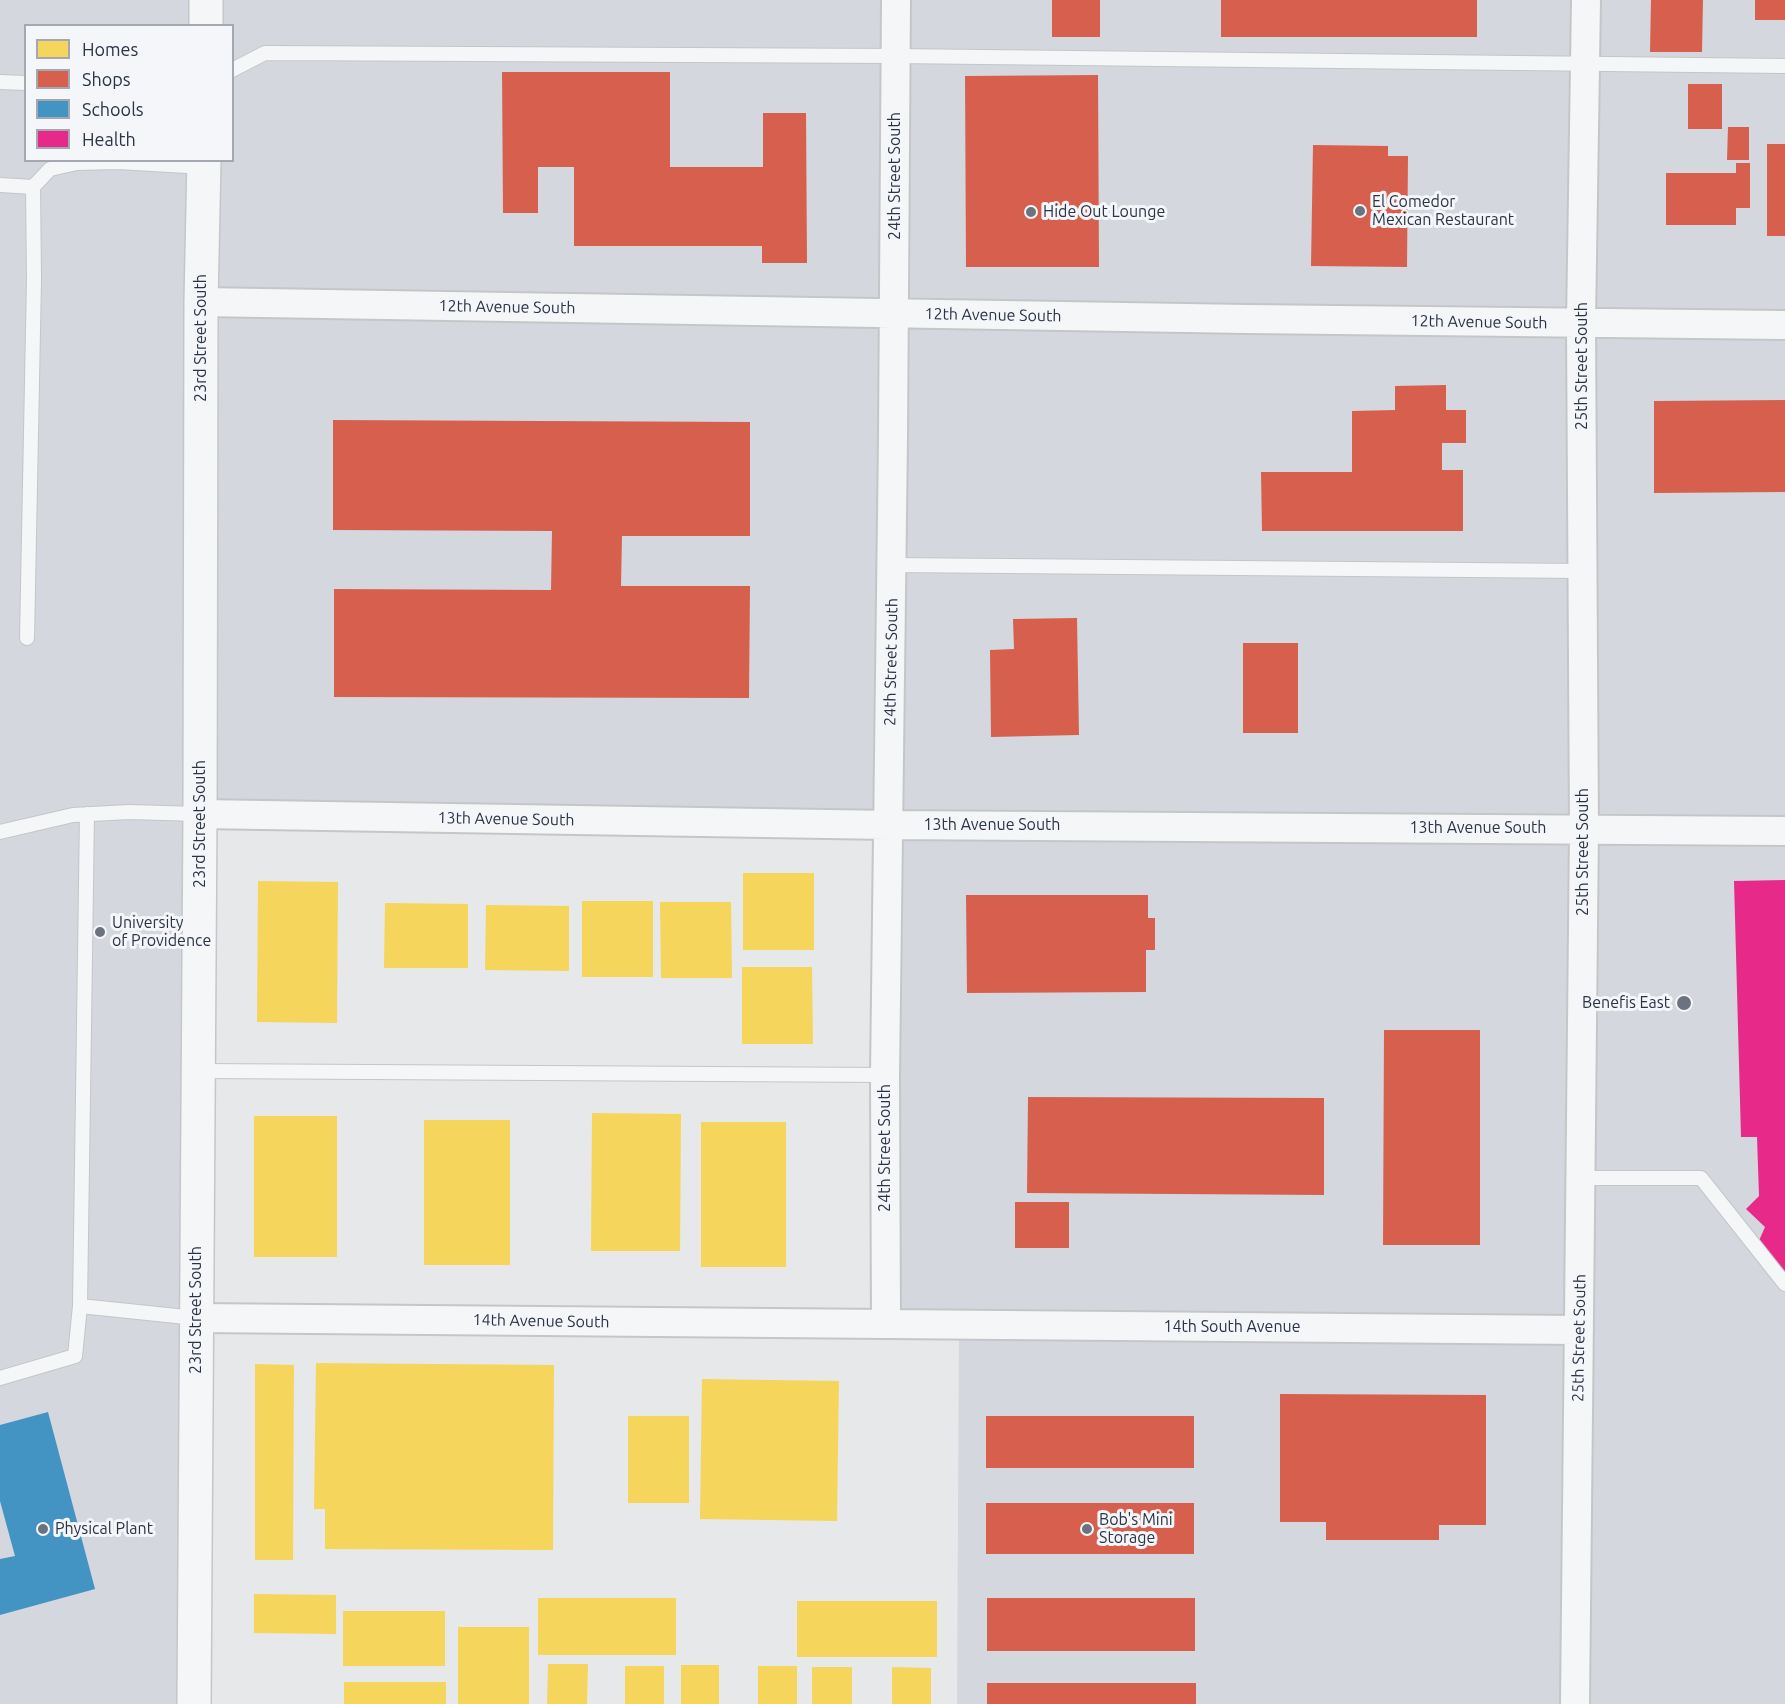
<!DOCTYPE html>
<html>
<head>
<meta charset="utf-8">
<style>
	body { margin:0 }
	#map { position:relative; width:1785px; height:1704px; overflow:hidden; background:#e6e8ea; font-family:Ubuntu,sans-serif }
	canvas { display:block }
	.legend { position:absolute; left:24px; top:24px; width:210px; height:138px; box-sizing:border-box; background:#f4f6f9; border:2px solid #a4a8b1; margin:0; padding:8px 10px; list-style:none; font-size:18px; color:#2b3445 }
	.legend li { display:flex; align-items:center; gap:12px; height:30px }
	.legend b { width:30px; border:2px solid #a4a8b1 }
</style>
</head>
<body>
<div id="map">
<canvas width="1785" height="1704"></canvas>
<ul class="legend">
<li><b style="height:16px;background:#f6d55c"></b>Homes</li>
<li><b style="height:16px;background:#d6604d"></b>Shops</li>
<li><b style="height:16px;background:#4393c3"></b>Schools</li>
<li><b style="height:16px;background:#e7298a"></b>Health</li>
</ul>
</div>
<script>
const ctx = document.querySelector('canvas').getContext('2d');
ctx.lineJoin = 'round';
function fillPath(path, color) { ctx.fillStyle = color; ctx.fill(path, 'evenodd'); }
function stroke(path, color, width, dash) { ctx.strokeStyle = color; ctx.lineWidth = width; ctx.lineCap = dash ? 'butt' : 'round'; ctx.setLineDash(dash || []); ctx.stroke(path); }
function drawText(font, color, halo, rows, align = 'center') {
  ctx.font = font + ' Ubuntu,sans-serif'; ctx.lineWidth = 6; ctx.setLineDash([]); ctx.textBaseline = 'middle'; ctx.strokeStyle = halo; ctx.fillStyle = color; for (const [text, x, y, turn = 0] of rows) {
    ctx.save(); ctx.translate(x, y); ctx.rotate((+turn || 0) * Math.PI / 180); ctx.textAlign = isNaN(turn) ? turn : align; if (halo) ctx.strokeText(text, 0, 0); ctx.fillText(text, 0, 0); ctx.restore();
  }
}
fillPath(new Path2D(`
	M0,0H1785V1704H957L959,1326L886,1324L889,825L200,814L193,1704H0ZM26,26H232V160H26Z`), '#d4d7dd');
fillPath(new Path2D(`
	M743,873H814V950H743Z
	M258,881L338,882L337,1023L257,1022Z
	M582,901H653V977H582Z
	M660,902H731L732,978H661Z
	M385,903L468,904V968H384Z
	M486,905L569,906V971L485,970Z
	M742,967H812L813,1044H742Z
	M592,1113L681,1114L680,1251H591Z
	M254,1116H337V1257H254Z
	M424,1120H510V1265H424Z
	M701,1122H786V1267H701Z
	M316,1363L554,1365L553,1550L325,1549V1509H314Z
	M255,1364L294,1365L293,1560H255Z
	M702,1379L839,1381L837,1521L700,1519Z
	M628,1416H689V1503H628Z
	M254,1594L336,1595V1634L254,1633Z
	M538,1598H676V1655H538Z
	M797,1601H937V1657H797Z
	M343,1611H445V1666H343Z
	M458,1627H529V1704H458Z
	M548,1664H588L587,1704H547Z
	M681,1665H719V1704H681Z
	M625,1666H664V1704H625Z
	M758,1666H797V1704H758Z
	M812,1667H852V1704H812Z
	M892,1667L931,1668V1704H892Z
	M344,1682H446V1704H344Z`), '#f6d55c');
fillPath(new Path2D(`
	M1052,0H1100V37H1052Z
	M1221,0H1477V37H1221Z
	M1651,0H1703L1702,52H1650Z
	M1755,0H1785V20H1755Z
	M502,72H670V167H763V113H806L807,263H762V246H574V167H538V213H503Z
	M1098,75L1099,267H966L965,76Z
	M1688,84H1722V129H1688Z
	M1728,127H1749V160H1727Z
	M1767,144H1785V236H1767Z
	M1313,145L1388,146V156H1408L1407,267L1311,266Z
	M1736,163H1750V208H1736V225H1666V173H1736Z
	M1446,385V410H1466V443H1442V470H1463V531H1262L1261,472H1352V411L1395,410V386Z
	M1785,400V492L1654,493V401Z
	M333,420L750,422V536H622L621,586H750L749,698L334,697V589L551,590L552,531L333,530Z
	M1077,618L1079,735L991,737L990,650L1014,649L1013,619Z
	M1243,643H1298V733H1243Z
	M966,895H1148V918H1155V950H1146V992L967,993Z
	M1384,1030H1480V1245H1383Z
	M1028,1097L1324,1098V1195L1027,1193Z
	M1015,1202H1069V1248H1015Z
	M1280,1394L1486,1395V1525H1439V1540H1326V1522H1280Z
	M986,1416H1194V1468H986Z
	M986,1503H1194V1554H986Z
	M987,1598H1195V1651H987Z
	M987,1683H1196V1704H987Z`), '#d6604d');
fillPath(new Path2D(`
	M48,1412L95,1589L0,1615V1559L15,1556L0,1501V1425Z`), '#4393c3');
fillPath(new Path2D(`
	M1785,880V1274L1758,1243L1765,1227L1746,1209L1759,1196L1757,1137H1741L1734,881Z`), '#e7298a');
const service = new Path2D(`
	M232,70L265,53L895,56L1785,66
	M0,82L26,83
	M0,185L33,187
	M892,565L1583,571
	M27,638L34,279L33,187L50,169L77,163L118,162L204,167
	M0,832L73,815L129,812L200,814
	M198,1071L885,1075
	M1581,1178H1701L1785,1284
	M80,1306L196,1318
	M0,1378L75,1356L80,1306L87,814`);
const minor = new Path2D(`
	M201,302L1247,319L1785,325
	M200,814L889,825L1785,831
	M196,1318L1579,1330
	M886,1324L885,1075L893,436L896,0
	M1575,1704L1584,829L1581,323L1586,0`);
const tertiary = new Path2D(`
	M206,26V0
	M194,1704L200,814L201,302L204,160`);
stroke(service, '#c4c6c8', 16);
stroke(minor, '#c4c6c8', 32);
stroke(tertiary, '#c4c6c8', 36);
stroke(service, '#f5f6f7', 14);
stroke(minor, '#f5f6f7', 28);
stroke(tertiary, '#f5f6f7', 33);
for (const [x, y, r, color] of [
	[1360,211,6,"#6c737f"],
	[1031,212,6,"#6c737f"],
	[100,932,6,"#6c737f"],
	[1684,1003,8,"#6c737f"],
	[43,1529,6,"#6c737f"],
	[1087,1529,6,"#6c737f"]
]) { const dot = new Path2D(); dot.arc(x, y, r, 0, 2 * Math.PI); ctx.fillStyle = color; ctx.fill(dot); stroke(dot, '#f4f6f9', 2); }
drawText('16px', '#2b3445', '#f4f6f9', [
	["24th Street South",895,176,-90],
	["12th Avenue South",507,307,1],
	["12th Avenue South",993,315,1],
	["12th Avenue South",1479,322,1],
	["23rd Street South",201,338,-90],
	["25th Street South",1582,366,-90],
	["24th Street South",891,662,-89],
	["13th Avenue South",506,819,1],
	["23rd Street South",200,824,-90],
	["13th Avenue South",992,825],
	["13th Avenue South",1478,828],
	["25th Street South",1583,852,-90],
	["24th Street South",885,1148,-90],
	["23rd Street South",196,1310,-90],
	["14th Avenue South",541,1321,1],
	["14th South Avenue",1232,1327],
	["25th Street South",1579,1338,-89]
]);
drawText('16px', '#2b3445', '#f4f6f9', [
	["El Comedor",1372,202],
	["Mexican Restaurant",1372,220],
	["Hide Out Lounge",1043,212],
	["University",112,923],
	["of Providence",112,941],
	["Benefis East",1670,1003,"right"],
	["Bob's Mini",1099,1520],
	["Storage",1099,1538],
	["Physical Plant",55,1529]
], 'left');
</script>
</body>
</html>
